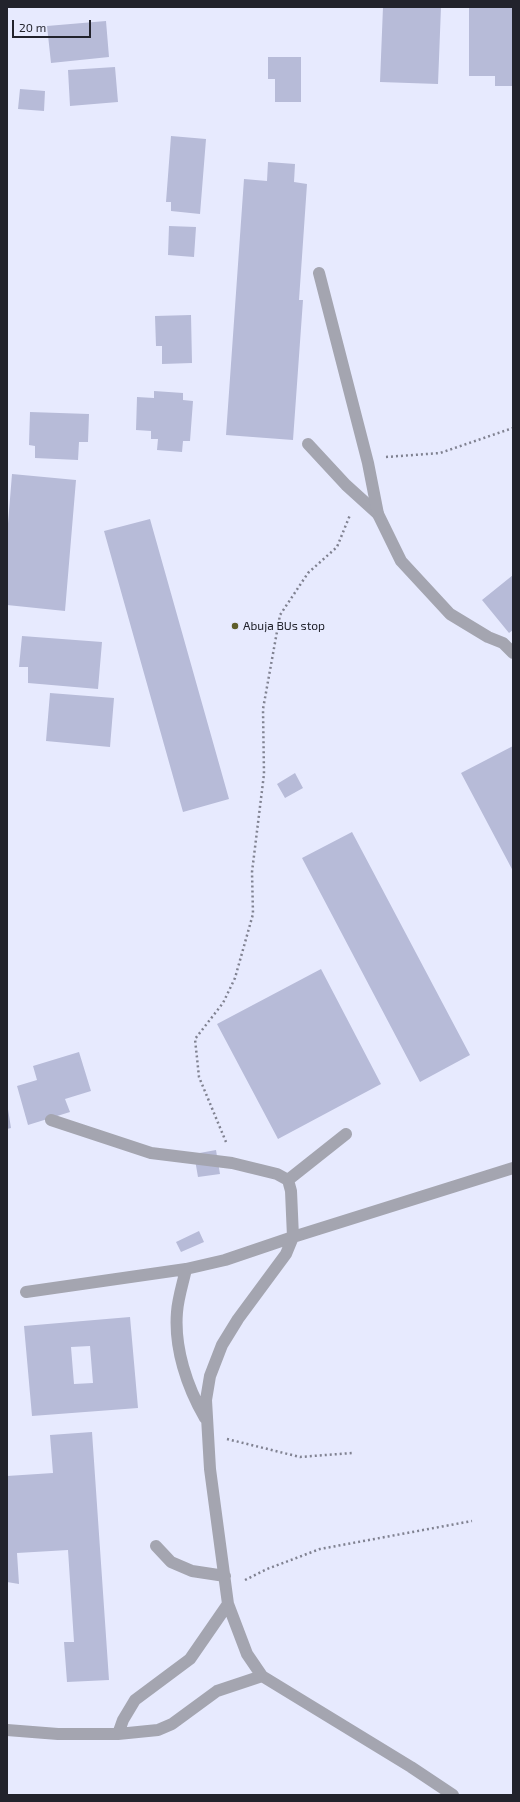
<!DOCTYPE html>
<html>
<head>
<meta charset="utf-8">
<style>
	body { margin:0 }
	#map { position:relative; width:520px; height:1802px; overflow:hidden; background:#e7eafe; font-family:"Exo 2",sans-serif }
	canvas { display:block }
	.frame { position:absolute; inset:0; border:8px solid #22232c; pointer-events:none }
	.scale { position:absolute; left:12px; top:20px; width:79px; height:18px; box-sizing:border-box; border:2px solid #22232c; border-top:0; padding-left:5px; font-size:12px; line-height:14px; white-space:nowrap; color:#22232c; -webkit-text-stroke:3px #e7eafe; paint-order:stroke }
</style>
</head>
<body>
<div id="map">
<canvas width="520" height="1802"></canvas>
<div class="frame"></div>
<div class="scale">20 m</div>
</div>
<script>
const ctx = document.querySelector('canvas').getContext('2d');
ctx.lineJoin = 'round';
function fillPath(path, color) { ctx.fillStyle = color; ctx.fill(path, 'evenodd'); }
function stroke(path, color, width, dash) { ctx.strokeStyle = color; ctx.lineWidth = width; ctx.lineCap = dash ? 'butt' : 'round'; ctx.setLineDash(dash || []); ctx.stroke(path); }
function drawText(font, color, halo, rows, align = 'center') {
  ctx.font = font + ' "Exo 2",sans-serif'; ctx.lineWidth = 4; ctx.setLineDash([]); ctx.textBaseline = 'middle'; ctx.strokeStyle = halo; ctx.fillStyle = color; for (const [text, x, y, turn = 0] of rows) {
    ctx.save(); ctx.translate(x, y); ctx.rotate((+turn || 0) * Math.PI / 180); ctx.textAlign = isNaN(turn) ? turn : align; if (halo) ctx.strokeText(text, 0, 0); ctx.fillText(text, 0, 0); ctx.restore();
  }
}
fillPath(new Path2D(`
	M383,7H441L438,84L380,82Z
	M469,7H513V86H495V76H469Z
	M106,21L109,57L51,63L47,26Z
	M268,57H301V102H275V79H268Z
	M115,67L118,102L70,106L68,70Z
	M20,89L45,91L44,111L18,109Z
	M171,136L206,139L200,214L171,211V202H166Z
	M268,162L295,164L294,182L307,184L299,300H303L293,440L226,435L244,179L267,181Z
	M169,226L196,227L194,257L168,255Z
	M191,315L192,363L162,364V346H156L155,316Z
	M154,391L183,393V400L193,401L190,441H183L182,452L157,450L158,439H151V431L136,430L137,397L154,398Z
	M30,412L89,414L88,442H79L78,460L35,458V446L29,445Z
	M12,474L76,480L65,611L7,605V536Z
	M150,519L229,799L183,812L104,531Z
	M513,575V630L509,633L482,600Z
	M22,636L102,642L98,689L28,683V667H19Z
	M50,693L114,698L110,747L46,741Z
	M513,746V871L461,773Z
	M295,773L303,788L285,798L277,784Z
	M352,832L470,1055L420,1082L302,858Z
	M321,969L381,1084L278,1139L217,1024Z
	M79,1052L91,1091L65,1099L70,1112L28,1125L17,1086L37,1080L33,1066Z
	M7,1103L11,1128L7,1129Z
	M216,1150L220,1174L198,1177L194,1154Z
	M199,1231L204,1242L181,1252L176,1242Z
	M130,1317L138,1408L32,1416L24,1326ZM90,1346L93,1383L74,1384L71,1347Z
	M92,1432L109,1680L67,1682L64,1642H74L68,1550L17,1553L19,1584L7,1582V1476L53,1473L50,1435Z`), '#b7bbd8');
stroke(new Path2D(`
	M386,457L440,453L513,428
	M226,1142L199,1077L195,1039L223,1003L235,978L253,914L252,872L264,774L263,709L280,615L308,573L337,547L350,515
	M227,1439L300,1457L352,1453
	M245,1580L267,1569L320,1549L472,1521`), '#808291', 2.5, [2, 3]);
stroke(new Path2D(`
	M308,444L346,485L378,514`), '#a4a5b0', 12);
stroke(new Path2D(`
	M319,273L368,463L378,514L401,561L450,614L488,637L503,643L513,653
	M51,1120L151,1153L232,1163L277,1174L288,1180L291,1191L293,1237L286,1254L238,1319L222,1345L210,1376L206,1400L210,1469L228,1604L247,1654L262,1676L411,1767L453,1795
	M288,1180L346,1134
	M186,1269C183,1283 178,1298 177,1312C174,1348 187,1387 205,1418
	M26,1292L186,1269L225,1260L293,1237L513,1168
	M156,1546L171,1562L192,1571L225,1576
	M7,1730L58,1734H118L158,1730L172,1724L217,1691L262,1676
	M118,1734L123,1720L135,1700L190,1659L228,1604`), '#a4a5b0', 12);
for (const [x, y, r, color] of [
	[235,626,4,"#5e5d2a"]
]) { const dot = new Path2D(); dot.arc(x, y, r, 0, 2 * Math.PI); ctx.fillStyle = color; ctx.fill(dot); stroke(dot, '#e7eafe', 1.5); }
drawText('12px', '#22232c', '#e7eafe', [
	["Abuja BUs stop",243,626]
], 'left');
</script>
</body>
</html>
